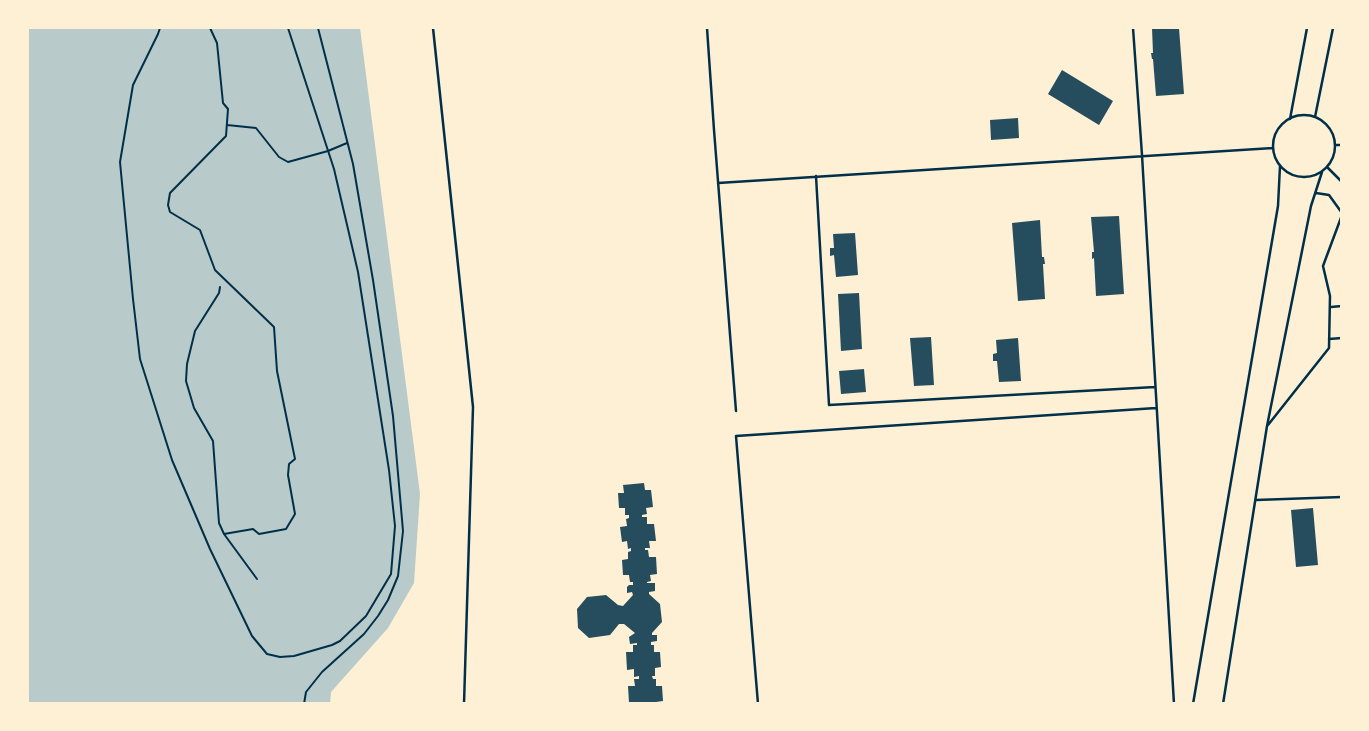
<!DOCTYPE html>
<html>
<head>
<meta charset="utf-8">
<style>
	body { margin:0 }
	#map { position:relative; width:1369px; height:731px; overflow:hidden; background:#fdf0d5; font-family:Arial,sans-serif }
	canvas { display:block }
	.frame { position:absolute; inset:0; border:29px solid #fdf0d5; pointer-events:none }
</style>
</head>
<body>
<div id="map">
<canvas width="1369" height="731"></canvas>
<div class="frame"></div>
</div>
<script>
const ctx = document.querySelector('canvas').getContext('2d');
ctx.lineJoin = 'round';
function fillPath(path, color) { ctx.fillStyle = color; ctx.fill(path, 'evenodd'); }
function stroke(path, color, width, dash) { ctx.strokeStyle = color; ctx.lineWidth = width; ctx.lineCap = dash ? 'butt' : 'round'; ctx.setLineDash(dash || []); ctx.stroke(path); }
fillPath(new Path2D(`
	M28,28H360L420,494L414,583L388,628L331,692L330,703H28Z`), '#b9caca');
fillPath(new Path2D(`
	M1152,28H1179L1184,94L1156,96L1153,59H1152L1151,53H1153Z
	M1062,70L1113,101L1099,125L1048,94Z
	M1018,118L1019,138L991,140L990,120Z
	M1119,216L1124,294L1096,296L1094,258L1092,259V252H1094L1091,217Z
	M1040,220L1042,257H1044L1045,264H1043L1045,299L1018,301L1012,223Z
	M855,233L858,275L836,277L834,255L830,256V248H834L833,234Z
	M859,293L862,349L841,351L838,294Z
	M931,337L934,385L914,386L910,338Z
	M1018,338L1021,381L999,382L997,361H993V354L997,353L996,340Z
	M864,369L866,392L841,394L839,371Z
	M644,483L645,490H651L653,507L646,508L647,514L642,515V517H647V524H654L656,541H649L650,548H645V550H648L649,557H656L657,574L650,575L651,581L647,582V583H655V591L649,592V594L660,604L662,622L652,633V635H657V641L651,642V645H654V652H660L661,667L655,668V676H652L653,679H656V686H662L663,701L656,702V704L629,703L628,686H635L634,679H639V676L634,677V669L627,670L626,652H633V645H637V643L630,644L629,637L635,633L624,624H619L610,635L589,638L578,628L577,609L587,597L606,595L618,605L623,606L633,595L632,592L627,593V587L629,585H633V582H630L629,575H623L622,560L628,559V552L631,551V548L628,549L627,541L622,542L620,527L627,526L626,519L629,518V515H625V508H619L618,493H624L623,485Z
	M1313,508L1318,565L1296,567L1291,510Z`), '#264d5e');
stroke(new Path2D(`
	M160,28L158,34L133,85L120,162L133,299L140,359L172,460L210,549L252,636L267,654L280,657L294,656L332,645L340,641L366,616L391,574L395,526L389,470L358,272L334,169L288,28
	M210,28L217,43L223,103L228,109L226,136L170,193L168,205L170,212L200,230L215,270L274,327L277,371L295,459L289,464L288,475L295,514L286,529L259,534L253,529L224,534L219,523L213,441L194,408L186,381L187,364L195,331L219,293L220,287
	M227,125L256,128L279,157L288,162L328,151L347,143
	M224,534L257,579
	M304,704L306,692L322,672L364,634L378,616L388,600L398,576L403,531L393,416L373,280L353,164L318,28`), '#003049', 2);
stroke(new Path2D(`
	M433,28L473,407L464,704
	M707,28L714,130L736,411
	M1133,28L1142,155L1174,704
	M1273 146a31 31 0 1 1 62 0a31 31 0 1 1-62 0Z
	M1315,117L1333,28
	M1290,119L1307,28
	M1335,145H1342
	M1327,167L1342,182
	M816,176L829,405L1155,387
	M718,183L1273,148
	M1316,193L1329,195L1342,213
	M1331,307L1342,306
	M1329,339L1342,338
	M1268,425L1329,348L1330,296L1323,266L1342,215
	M1256,500L1342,497
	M758,704L736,436L1156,408
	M1193,704L1278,206L1280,166
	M1223,704L1267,426L1311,206L1322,172`), '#003049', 2.5);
</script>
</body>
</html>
